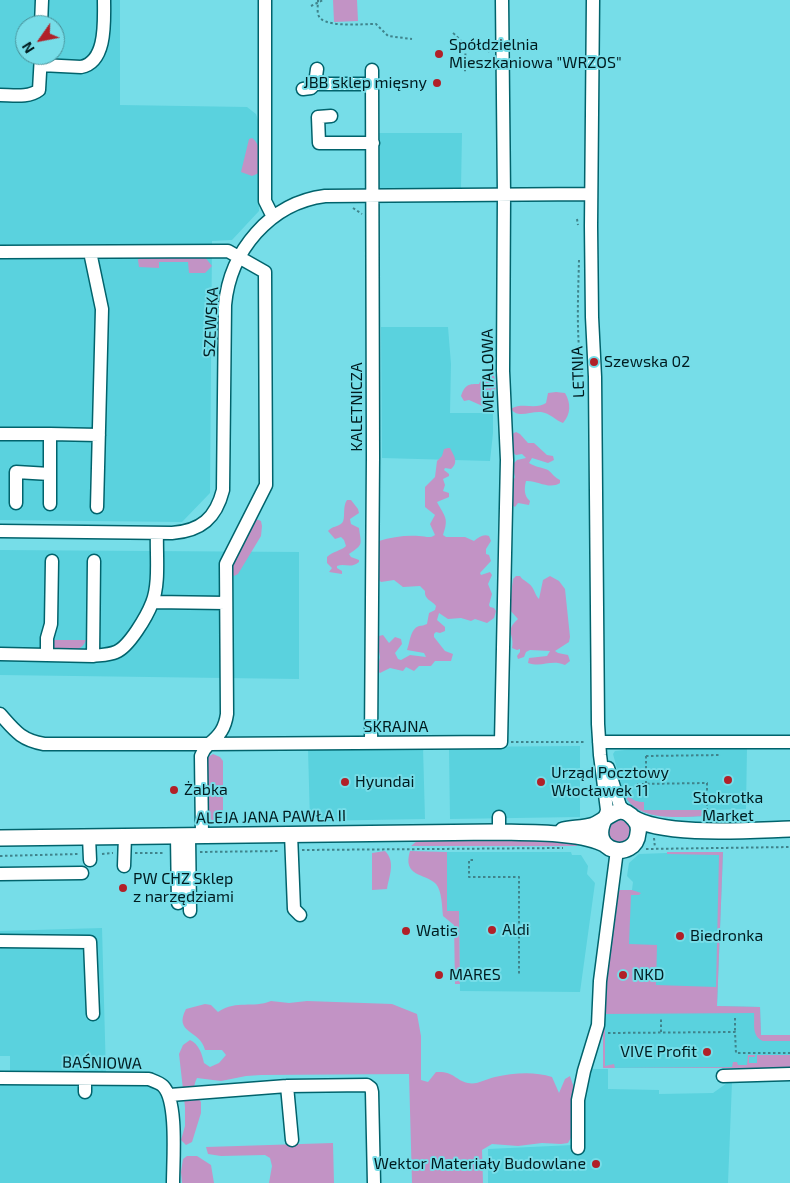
<!DOCTYPE html>
<html>
<head>
<meta charset="utf-8">
<style>
	body { margin:0 }
	#map { position:relative; width:790px; height:1183px; overflow:hidden; background:#76dde8; font-family:"Exo 2",sans-serif }
	canvas { display:block }
	.north { position:absolute; left:15px; top:15px; width:50px; height:50px; box-sizing:border-box; background:#76dde8; border:1px solid #479098; border-radius:50%; rotate:237deg; font-size:14px; font-weight:700; line-height:20px; text-align:center; color:#001c20 }
	.north::after { content:''; display:block; margin:auto; width:18px; height:22px; background:#b12028; clip-path:polygon(50% 0,100% 100%,50% 72%,0 100%) }
</style>
</head>
<body>
<div id="map">
<canvas width="790" height="1183"></canvas>
<div class="north">N</div>
</div>
<script>
const ctx = document.querySelector('canvas').getContext('2d');
ctx.lineJoin = 'round';
function fillPath(path, color) { ctx.fillStyle = color; ctx.fill(path, 'evenodd'); }
function stroke(path, color, width, dash) { ctx.strokeStyle = color; ctx.lineWidth = width; ctx.lineCap = dash ? 'butt' : 'round'; ctx.setLineDash(dash || []); ctx.stroke(path); }
function drawText(font, color, halo, rows, align = 'center') {
  ctx.font = font + ' "Exo 2",sans-serif'; ctx.lineWidth = 4; ctx.setLineDash([]); ctx.textBaseline = 'middle'; ctx.strokeStyle = halo; ctx.fillStyle = color; for (const [text, x, y, turn = 0] of rows) {
    ctx.save(); ctx.translate(x, y); ctx.rotate((+turn || 0) * Math.PI / 180); ctx.textAlign = isNaN(turn) ? turn : align; if (halo) ctx.strokeText(text, 0, 0); ctx.fillText(text, 0, 0); ctx.restore();
  }
}
fillPath(new Path2D(`
	M0,0H120V105L247,107L256,114L258,120L259,211L232,240L212,241L210,493L182,522L0,520ZM25,25H55V55H25Z
	M378,133H462L461,188L379,190Z
	M381,327H448L451,364L450,413H493V433L490,461L382,458Z
	M0,550L299,552V679L0,675Z
	M580,746V817L450,819L449,747Z
	M423,747L425,819L310,821L308,749Z
	M747,747L746,809L709,810V816L682,817L653,815L638,810L629,803L625,798L613,754L615,751L645,748Z
	M447,852H571L572,855H581L588,866L587,874L595,883L580,992L460,991L459,911H447Z
	M667,852H723L717,1006L760,1007L761,1035H790V1068H603V1000L625,894L632,890L633,882L627,876L629,863L639,854L667,853Z
	M102,928L106,1075H10V1056H0V931Z
	M578,1069H608V1089L659,1090V1094L713,1093L727,1083L732,1082L728,1183H488V1149L573,1145Z
	M0,1084L152,1085L159,1089L167,1100L168,1183H0Z`), '#5ad2de');
fillPath(new Path2D(`
	M333,0H357L358,21L334,22Z
	M252,138C263,146 259,161 259,173L252,176L241,172L249,139Z
	M204,256L212,266L205,273H189L188,262H159V268L139,267L138,260L139,257Z
	M486,372L493,373C499,389 493,391 494,405L487,408L469,400L464,401L461,396C465,384 469,384 479,384L483,375Z
	M556,392L565,393C571,403 571,414 563,423C555,420 550,413 541,412C530,411 518,419 511,409C522,402 536,410 546,403L548,393Z
	M516,432L520,434L528,443H534L547,455L553,456L554,460L548,463L532,458L529,463C535,467 541,467 548,470C552,473 555,478 560,480V483C549,490 537,480 526,481C524,489 524,496 530,501L529,505L518,503L515,507L511,504L513,481L515,477L512,465L517,460L526,458L522,454L516,455L512,452V434Z
	M448,448H450C454,456 459,462 451,469L445,468L444,470L449,474V476L443,479L445,485L443,491L449,493V497L437,502C445,517 449,518 443,535L446,537H465L474,541C479,537 483,534 489,536L491,541L486,549V554L489,555L491,561L480,573L481,575L490,572L492,575L488,584L492,594L489,605L490,607L494,608L496,611L494,618L487,623L475,619L471,621L461,618L448,619L439,613L437,620L445,627V631L440,633L436,632L434,634V637L445,651L453,654L451,661H435L431,666H419L414,671L406,667L403,671L390,668L380,673L377,671L380,657L377,641L379,636L383,635L389,643L395,637L401,639L402,644L395,653L398,659L401,660L410,655L426,657L424,653L407,650C410,643 410,629 419,626C422,626 424,625 427,624L429,613L435,610L436,606C432,600 424,600 425,591L420,586L403,587L394,580L381,582L378,579L377,547L379,541C391,537 406,535 419,536C426,536 429,539 435,535L430,524L435,515L425,507V487L435,477L437,461L442,456L444,449Z
	M347,500H351L358,509L359,513L350,519L351,524L359,528C361,545 364,544 349,554L351,557L359,560V562C351,569 345,563 337,566V568L342,571V574L329,572L332,568L327,563V557C333,551 341,551 346,546L344,540L341,537L335,539L328,531C332,526 338,527 342,523C346,519 342,507 347,500Z
	M256,519L261,521L262,526L261,536L238,574L234,576L231,573L233,561Z
	M516,576H520C523,581 529,582 532,587C535,591 535,595 539,599L543,580L550,576L559,581L565,589L570,637L569,642L555,651L558,653L568,655L570,661L565,665C550,659 543,668 528,663L529,658L547,656L550,651L530,650L526,652L524,657L518,659L517,656L520,652V649L517,650L512,648C515,635 504,631 518,619L509,609L513,579Z
	M49,640H86C81,654 66,650 54,650Z
	M213,754L220,757L223,761V816C220,822 214,821 209,819L206,814V761L208,757Z
	M628,785C628,796 631,802 644,802V810H705V816C676,817 633,823 622,789Z
	M607 832a12 12 0 1 1 24 0a12 12 0 1 1-24 0Z
	M424,838L576,841L577,846H411L417,841Z
	M385,851C396,862 389,876 387,889L372,890V853Z
	M410,851L447,852V911H459L460,984H455L454,925L443,916C442,907 442,891 436,884C425,873 402,877 410,851Z
	M667,852H723L717,1006L760,1007L761,1035H790V1041H763C751,1036 755,1023 754,1013L603,1014V1000L617,893L620,890H632L641,893L639,895H631L629,944L657,945L656,985L716,987L719,855L667,854Z
	M271,1001L289,1003L307,1001L392,1004L417,1014L421,1036V1080L428,1082L436,1072C454,1071 455,1080 468,1083C477,1085 486,1079 495,1077C513,1073 534,1071 552,1077L559,1093L565,1079L570,1076L573,1085V1134L568,1143L561,1144L542,1143L518,1146L492,1144L482,1150L483,1183H412L409,1074L261,1075L246,1076L221,1081L197,1078C192,1088 194,1094 201,1102V1113L192,1142L186,1145L181,1140L185,1126V1107L179,1054L183,1045L190,1040C199,1044 202,1054 204,1063L210,1067L219,1063L226,1055L222,1050H205C200,1029 173,1034 186,1009L205,1004L211,1005L218,1012C238,999 252,1009 271,1001Z
	M603,1024L605,1029V1066L614,1064L615,1068L732,1067L733,1062H737L738,1065H747L748,1055H755V1057H749V1063H757V1055H790V1068H603Z
	M333,1143L334,1183H269L272,1166L270,1158L265,1155L221,1156L208,1154L206,1147Z
	M187,1156H197L211,1165L214,1183H182L181,1172L183,1159Z`), '#c293c5');
const minor = new Path2D(`
	M265,0V201L273,217
	M593,0L591,226L592,317L595,377L598,724L600,755L607,810L605,818
	M41,25L42,0
	M41,65L81,67C107,62 104,21 104,0
	M315,84L317,69
	M303,89L311,88L315,84H372
	M0,95C12,95 29,98 39,90L41,55
	M331,116L318,117L319,143H373
	M0,252L228,251L265,272L266,485L226,564L227,714C225,728 220,735 209,744H44C21,740 15,731 0,714
	M90,252L102,309L97,507
	M0,434H50
	M16,503V472L50,474
	M50,504V434L99,435
	M0,531L172,533C201,531 216,518 223,490L225,305C230,251 270,203 325,196L591,194
	M153,602L226,603
	M0,654L93,656C101,655 109,655 116,652C129,647 147,616 152,603C160,584 156,553 157,533
	M47,655V638L51,624L52,561
	M93,656L94,561
	M599,742H790
	M371,743L373,457L372,70
	M608,768L620,806L626,813
	M499,817V832
	M291,834L294,909L300,915
	M202,835L201,756L204,750L209,744L501,742L507,460L503,371L504,195L502,0
	M177,836L178,903
	M189,836L190,911
	M89,837L90,860
	M124,866L125,836
	M0,874L82,873
	M0,941L90,942L93,1014
	M723,1076L790,1074
	M0,1078L149,1079C154,1081 160,1083 163,1086C178,1101 173,1161 173,1183
	M85,1079V1092
	M287,1086L292,1140
	M170,1095L287,1086L367,1085L371,1088L372,1092L374,1183
	M578,1148V1100L584,1071L598,1025L600,981L617,850`);
const major = new Path2D(`
	M632,817C662,837 752,830 790,829
	M563,830C573,828 585,828 594,825C608,819 620,801 634,819C638,823 639,828 638,833C636,862 586,853 605,818
	M0,838L494,832C523,833 582,831 606,845`);
stroke(minor, '#01636c', 15);
stroke(major, '#01636c', 18);
stroke(new Path2D(`
	M318,0C318,6 316,15 321,19C331,27 363,24 376,24L388,36L412,39
	M311,6L323,0
	M453,33C469,46 465,53 465,72
	M465,46H485L491,54
	M353,208L362,214
	M577,219L578,225
	M579,260C578,299 576,337 582,375
	M511,742H584
	M646,756L721,755
	M646,756V784
	M637,784L707,783V818
	M654,838L655,848
	M646,849L790,847
	M302,850L563,848
	M200,852L280,851
	M135,853H165
	M102,854L113,853
	M0,856L78,854
	M473,860H469V877H519V975
	M735,1018V1032
	M661,1032V1019
	M608,1033L735,1032L736,1053H790`), '#3f838b', 2, [2.5, 2.5]);
stroke(minor, '#fff', 12);
stroke(major, '#fff', 15);
for (const [x, y, r, color] of [
	[439,54,5,"#b12028"],
	[437,83,5,"#b12028"],
	[594,362,5,"#b12028"],
	[728,780,5,"#b12028"],
	[345,782,5,"#b12028"],
	[541,782,5,"#b12028"],
	[174,790,5,"#b12028"],
	[123,888,5,"#b12028"],
	[492,930,5,"#b12028"],
	[406,931,5,"#b12028"],
	[680,936,5,"#b12028"],
	[439,975,5,"#b12028"],
	[623,975,5,"#b12028"],
	[707,1052,5,"#b12028"],
	[596,1164,5,"#b12028"]
]) { const dot = new Path2D(); dot.arc(x, y, r, 0, 2 * Math.PI); ctx.fillStyle = color; ctx.fill(dot); stroke(dot, '#76dde8', 2); }
drawText('16px', '#001c20', '#76dde8', [
	["Spółdzielnia",449,45],
	["Mieszkaniowa \"WRZOS\"",449,63],
	["JBB sklep mięsny",427,83,"right"],
	["Szewska 02",604,362],
	["Urząd Pocztowy",551,773],
	["Włocławek 11",551,791],
	["Hyundai",355,782],
	["Żabka",184,790],
	["Stokrotka",728,798,"center"],
	["Market",728,816,"center"],
	["PW CHZ Sklep",133,879],
	["z narzędziami",133,897],
	["Aldi",502,930],
	["Watis",416,931],
	["Biedronka",690,936],
	["MARES",449,975],
	["NKD",633,975],
	["VIVE Profit",697,1052,"right"],
	["Wektor Materiały Budowlane",586,1164,"right"]
], 'left');
drawText('16px', '#001c20', '#76dde8', [
	["SZEWSKA",211,322,-87],
	["METALOWA",488,371,-91],
	["LETNIA",578,372,-92],
	["KALETNICZA",357,407,-90],
	["SKRAJNA",396,727],
	["ALEJA JANA PAWŁA II",271,817,-1],
	["BAŚNIOWA",102,1063,1]
]);
</script>
</body>
</html>
